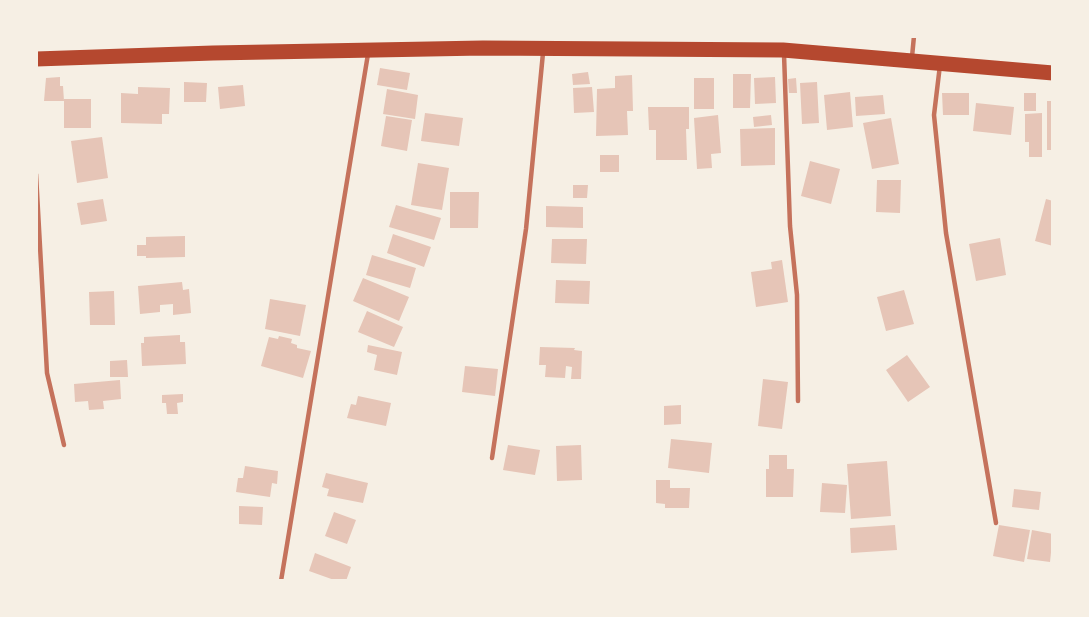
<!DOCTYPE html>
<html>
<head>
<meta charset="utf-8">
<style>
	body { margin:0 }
	#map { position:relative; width:1089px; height:617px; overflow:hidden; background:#f6efe4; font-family:Montserrat,sans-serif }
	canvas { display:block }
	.frame { position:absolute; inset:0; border:38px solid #f6efe4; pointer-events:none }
</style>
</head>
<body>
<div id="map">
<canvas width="1089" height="617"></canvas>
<div class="frame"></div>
</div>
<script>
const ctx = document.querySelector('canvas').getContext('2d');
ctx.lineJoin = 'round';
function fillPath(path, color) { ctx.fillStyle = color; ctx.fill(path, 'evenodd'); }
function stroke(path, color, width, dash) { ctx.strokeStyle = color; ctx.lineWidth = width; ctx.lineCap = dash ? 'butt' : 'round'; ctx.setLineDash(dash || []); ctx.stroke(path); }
fillPath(new Path2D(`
	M380,68L410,73L407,90L377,85Z
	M588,72L590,84L573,85L572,74Z
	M733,74H751L750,108H733Z
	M632,75L633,111H627L628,135L596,136L597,89L615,88V76Z
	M60,77V86H63L64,101H44L46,78Z
	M775,77L776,103L755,104L754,78Z
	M694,78H714V109H694Z
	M796,78L797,93H789L788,79Z
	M184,82L207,83L206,102H184Z
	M817,82L819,123L802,124L800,83Z
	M243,85L245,106L220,109L218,87Z
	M138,87L170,88L169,114H162V124L121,123V93L138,94Z
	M592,87L594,112L574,113L573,88Z
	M387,89L418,95L415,119L383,114Z
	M850,92L853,127L827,130L824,95Z
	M942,93H969V115H943Z
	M1024,93H1036V111H1024Z
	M883,95L885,114L856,116L855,97Z
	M64,99H91V128H64Z
	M1047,101H1053V150H1047Z
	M976,103L1014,107L1011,135L973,131Z
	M648,107H689V129H686L687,160H656V130H649Z
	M425,113L463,118L459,146L421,141Z
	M1042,113V157H1029V142H1025V114Z
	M718,115L721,153L711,154L712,168L697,169L694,118Z
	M771,115L772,125L754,127L753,117Z
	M386,116L412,120L407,151L381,146Z
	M891,118L899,164L872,169L863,123Z
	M775,128V165L741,166L740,129Z
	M102,137L108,178L77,183L71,141Z
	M600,155H619V172H600Z
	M810,161L840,169L831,204L801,196Z
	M418,163L449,168L442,210L411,205Z
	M877,180H901L900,213L876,212Z
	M573,185H588L587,198H573Z
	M450,192H479L478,228H450Z
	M103,199L107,221L81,225L77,203Z
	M1046,199L1053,201V246L1035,241Z
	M396,205L441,218L434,240L389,227Z
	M546,206L583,207V228L546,227Z
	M393,234L431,247L424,267L387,253Z
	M185,236V257L146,258V256H137V245H146V237Z
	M1000,238L1006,275L976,281L969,244Z
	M552,239H587L586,264L551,263Z
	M372,255L416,268L410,288L366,275Z
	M782,260L788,302L756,307L751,272L772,269L771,262Z
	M363,278L409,297L399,321L353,301Z
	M556,280L590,281L589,304L555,303Z
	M182,282L183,290L189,289L191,313L173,315V304L160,305V312L140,314L138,286Z
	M904,290L914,324L886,331L877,297Z
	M114,291L115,325H90L89,292Z
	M270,299L306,305L300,336L265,329Z
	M367,311L403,327L394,347L358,332Z
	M180,335V342H185L186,364L142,366L141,343H144V337Z
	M279,336L292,339L291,343L297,345V348L311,351L303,378L261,366L269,337L278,339Z
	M368,345L402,352L397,375L374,370L377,355L367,352Z
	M540,347L575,348L574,350L582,351L581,379H571L572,367L566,366L565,378L545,377L546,365H539Z
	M907,355L930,387L908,402L886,370Z
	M127,360L128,377H110V361Z
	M465,366L498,369L495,396L462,392Z
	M763,379L788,382L782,429L758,426Z
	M120,380L121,399L103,401L104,409L89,410L88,401L75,402L74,384Z
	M183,394V402L177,403L178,414H167L166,403H162V395Z
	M358,396L391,403L386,426L347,418L351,404L356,405Z
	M681,405V424L664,425V406Z
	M671,439L712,443L709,473L668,468Z
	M508,445L540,450L535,475L503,470Z
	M581,445L582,480L557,481L556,446Z
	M769,455H787V469H794L793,497H766V469H769Z
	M887,461L891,516L851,519L847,464Z
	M245,466L278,471L277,484L272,483L270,497L236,492L238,478H243Z
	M326,473L368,483L363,503L327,496L329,489L322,487Z
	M656,480H670V488H690L689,508H665V504L656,503Z
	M822,483L847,485L845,513L820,512Z
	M1014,489L1041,492L1039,510L1012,507Z
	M239,506L263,507L262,525L239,524Z
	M334,512L356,520L347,544L325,536Z
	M895,525L897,550L851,553L850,528Z
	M999,525L1030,530L1024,562L993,556Z
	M1032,530L1053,534L1050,562L1027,559Z
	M315,553L351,567L346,581H337L309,571Z`), '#e6c5b7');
stroke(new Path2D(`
	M784,54L790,226L797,295L798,401
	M912,57L914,36
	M940,65L934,115L946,233L996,523
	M36,174L47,373L64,445
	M492,458L526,229L543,53
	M281,581L368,54`), '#c5725c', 4.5);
stroke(new Path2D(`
	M36,59L213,53L483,48L783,50L1053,73`), '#b5482f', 15);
</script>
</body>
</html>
